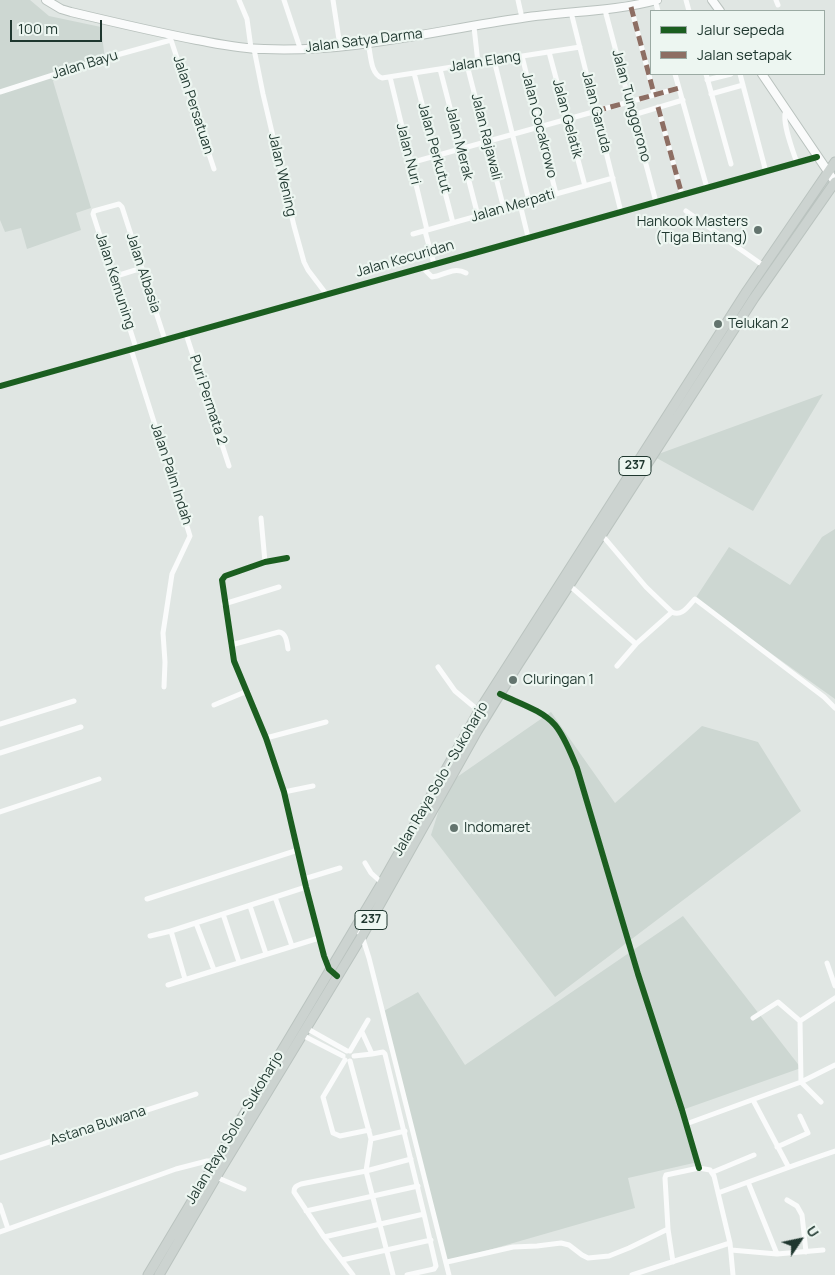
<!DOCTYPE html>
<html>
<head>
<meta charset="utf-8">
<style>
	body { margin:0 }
	#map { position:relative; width:835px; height:1275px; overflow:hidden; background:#e0e6e3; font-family:Manrope,sans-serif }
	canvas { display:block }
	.legend { position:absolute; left:650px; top:10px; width:175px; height:65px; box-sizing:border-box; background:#edf6f1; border:1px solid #9baaa3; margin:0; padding:6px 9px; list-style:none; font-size:15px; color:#1f372f }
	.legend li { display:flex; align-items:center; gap:10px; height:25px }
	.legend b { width:25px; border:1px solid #9baaa3 }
	.north { position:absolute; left:775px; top:1215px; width:50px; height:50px; -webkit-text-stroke:4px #edf6f1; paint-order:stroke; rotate:56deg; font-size:14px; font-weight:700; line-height:20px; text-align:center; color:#1f372f }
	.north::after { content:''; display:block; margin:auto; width:18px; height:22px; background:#1f372f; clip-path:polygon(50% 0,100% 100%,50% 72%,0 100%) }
	.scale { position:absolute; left:10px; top:20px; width:92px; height:22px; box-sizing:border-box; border:2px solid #1f372f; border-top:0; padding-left:6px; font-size:15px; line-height:18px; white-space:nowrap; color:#1f372f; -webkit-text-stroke:4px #edf6f1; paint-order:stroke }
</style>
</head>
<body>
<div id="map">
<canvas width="835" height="1275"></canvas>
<ul class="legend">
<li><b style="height:6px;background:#1b5e20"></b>Jalur sepeda</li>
<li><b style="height:6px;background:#8d6e63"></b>Jalan setapak</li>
</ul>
<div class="north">U</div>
<div class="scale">100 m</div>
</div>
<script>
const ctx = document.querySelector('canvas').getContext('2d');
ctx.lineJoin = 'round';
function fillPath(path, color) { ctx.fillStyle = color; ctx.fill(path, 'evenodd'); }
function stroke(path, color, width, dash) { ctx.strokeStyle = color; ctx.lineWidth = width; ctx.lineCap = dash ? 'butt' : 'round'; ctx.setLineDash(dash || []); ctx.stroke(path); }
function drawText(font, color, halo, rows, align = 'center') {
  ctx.font = font + ' Manrope,sans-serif'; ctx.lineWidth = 4.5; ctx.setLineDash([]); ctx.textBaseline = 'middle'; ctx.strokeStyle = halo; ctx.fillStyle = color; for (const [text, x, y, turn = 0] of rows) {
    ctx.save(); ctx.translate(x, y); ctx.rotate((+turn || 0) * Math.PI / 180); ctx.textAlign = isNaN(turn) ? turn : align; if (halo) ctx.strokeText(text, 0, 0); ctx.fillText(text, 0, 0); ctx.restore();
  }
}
fillPath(new Path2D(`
	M0,0H30L49,16L101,27L105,60L53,81L91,208L76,213L81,230L27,249L21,228L5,232L0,220Z
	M823,394L753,511L653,456Z
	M835,529V699L695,599L729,547L790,585L822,537Z
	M551,712L615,803L702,726L758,742L801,811L555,997L431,835L447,784Z
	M683,916L801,1068L682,1110L698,1162L628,1178L635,1208L447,1262L382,1012L418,992L465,1065Z`), '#cdd7d2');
const secondary = new Path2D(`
	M46,0L61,9L71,12C113,22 155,32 197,40C219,44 241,49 264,49C351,53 437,30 522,18C567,11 613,12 657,0
	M712,0L720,11
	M762,74L835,182`);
const primary = new Path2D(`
	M148,1275L382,883L479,711L747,291L835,162
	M159,1275L219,1172L362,936L477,731L517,666L754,298L835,182`);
stroke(secondary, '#b9c2be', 10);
stroke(primary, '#bac3bf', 11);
stroke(new Path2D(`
	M239,0L247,19L251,48
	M284,0L300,48
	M333,0L340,46
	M518,0L522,18
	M655,0L658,11
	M686,0L689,11
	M776,0L778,5
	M631,7L654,94
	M605,10L656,202
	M571,12L621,212
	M474,27L478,63
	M171,40L214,169
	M368,43C371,54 370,74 382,78L580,47
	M254,49L263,94L294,226L304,262L308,270L327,295
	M549,52L585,186
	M522,56L556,194
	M494,60L529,201
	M467,65L504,209
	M440,69L478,216
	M414,73L453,223
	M675,74L707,188
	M706,74L731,164
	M740,74L766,172
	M390,77L427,230
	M707,80L731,74
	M0,92L106,58L171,40
	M711,94L743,85
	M658,107L682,195
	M786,110C781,121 793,151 797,163
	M633,115L683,100
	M410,163L679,88
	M520,204L528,237
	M686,211L764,266
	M425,231L434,264
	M413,234L613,178
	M422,267L432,277C444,276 453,266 466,273
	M113,277L142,268
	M186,334L229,466
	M136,348L93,214L94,211L119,204L122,207L165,340
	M131,349L190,536L172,574L163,633L165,662L164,687
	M0,386L817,157
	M261,518L265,562
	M602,535L646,587L672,612C682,617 688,606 695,599L824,697L835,708
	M287,558L265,562L225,576L222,580L234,661L266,738L286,798L306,887L324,956L331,970
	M569,585L636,644
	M224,604L279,587
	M231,645L279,632C286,633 287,642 288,649
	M617,666L636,644L672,612
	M438,667L455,691L479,711
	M500,694C518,703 542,710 555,725C565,737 571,754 577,768L638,974L682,1110L699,1168
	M214,705L245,692
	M0,724L74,701
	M266,738L326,722
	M0,753L81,727
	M284,792L313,786
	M0,812L99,779
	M365,863L371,873L382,883
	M304,879L340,868
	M275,897L292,946
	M147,899L298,850
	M250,906L266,954
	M223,914L239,962
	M196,923L214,970
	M355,927L362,936L369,958L449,1275
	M150,936L171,931
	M827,963L835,986
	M185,979L171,931L306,887
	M168,985L319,938
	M753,1018L778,1002L800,1021
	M800,1021L801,1082L821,1102
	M800,1021L835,998
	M306,1028L347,1051
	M302,1035L343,1056
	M350,1051L368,1020
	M372,1054L383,1052L385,1054L424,1214
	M354,1056L372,1054L362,1032
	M345,1060L323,1097L333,1133L340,1136L369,1130
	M350,1061L371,1139L366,1171L393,1275
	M753,1100L788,1166
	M686,1124L801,1082L835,1065
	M371,1139L405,1131
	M777,1147L808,1133L800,1116
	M0,1158L196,1094
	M713,1172L754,1155
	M216,1177L244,1189
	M748,1182L777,1254
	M718,1193C757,1179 796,1164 835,1151
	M787,1200L797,1206L802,1215L806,1252
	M0,1205L8,1229
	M306,1211L418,1186
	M668,1229L673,1262
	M0,1232L176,1169L207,1161H216
	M324,1237L424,1214L436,1266L434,1269L407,1275
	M731,1250L777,1254L823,1250
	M342,1260L431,1240
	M447,1262L513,1247L537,1246L561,1243L569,1245L582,1255L588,1258L609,1256L629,1248L668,1229L665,1178L666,1175L699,1168L710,1170L714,1176L730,1243L733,1275
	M353,1275L324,1237L294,1192C294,1187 296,1186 301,1184L366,1171L411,1159
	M632,1275L730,1243`), '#fafbfb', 5);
stroke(secondary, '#fafbfb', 8);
stroke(primary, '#ccd3d0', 9);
stroke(new Path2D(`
	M631,7L654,94
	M658,107L682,195
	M596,111L679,88`), '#8d6e63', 5, [10, 5]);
stroke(new Path2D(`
	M0,386L817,157
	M287,558L265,562L225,576L222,580L234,661L266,738L284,792L306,887L324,956L329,969L337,976
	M500,694C518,703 542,710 555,725C565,737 571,754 577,768L638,974L682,1110L699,1168`), '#1b5e20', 6);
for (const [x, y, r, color] of [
	[758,230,5,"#63746e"],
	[718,324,5,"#63746e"],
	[513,680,5,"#63746e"],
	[454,828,5,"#63746e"]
]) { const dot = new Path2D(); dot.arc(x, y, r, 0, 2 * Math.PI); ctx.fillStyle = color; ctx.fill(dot); stroke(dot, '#edf6f1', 2); }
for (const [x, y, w] of [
	[635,466,32],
	[371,920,32]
]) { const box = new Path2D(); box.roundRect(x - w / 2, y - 9.5, w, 19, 4); ctx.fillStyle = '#edf6f1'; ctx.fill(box); stroke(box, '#1f372f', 1); }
drawText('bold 12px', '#1f372f', null, [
	["237",635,466],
	["237",371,920]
]);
drawText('14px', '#1f372f', '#edf6f1', [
	["Jalan Satya Darma",364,41,-7],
	["Jalan Elang",485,62,-9],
	["Jalan Bayu",85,65,-17],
	["Jalan Persatuan",193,105,72],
	["Jalan Tunggorono",631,106,75],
	["Jalan Garuda",596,112,76],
	["Jalan Gelatik",567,119,75],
	["Jalan Cocakrowo",539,125,76],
	["Jalan Rajawali",486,137,76],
	["Jalan Merak",459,143,76],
	["Jalan Perkutut",434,148,75],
	["Jalan Nuri",408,154,76],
	["Jalan Wening",282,175,77],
	["Jalan Merpati",513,206,-16],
	["Jalan Kecuridan",405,259,-16],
	["Jalan Albasia",143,273,72],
	["Jalan Kemuning",115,281,72],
	["Puri Permata 2",208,400,72],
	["Jalan Palm Indah",171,474,72],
	["Jalan Raya Solo - Sukoharjo",441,779,-60],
	["Astana Buwana",98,1126,-18],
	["Jalan Raya Solo - Sukoharjo",235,1128,-59]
]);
drawText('14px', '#1f372f', '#edf6f1', [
	["Hankook Masters",748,222,"right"],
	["(Tiga Bintang)",748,238,"right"],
	["Telukan 2",728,324],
	["Cluringan 1",523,680],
	["Indomaret",464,828]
], 'left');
</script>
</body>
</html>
